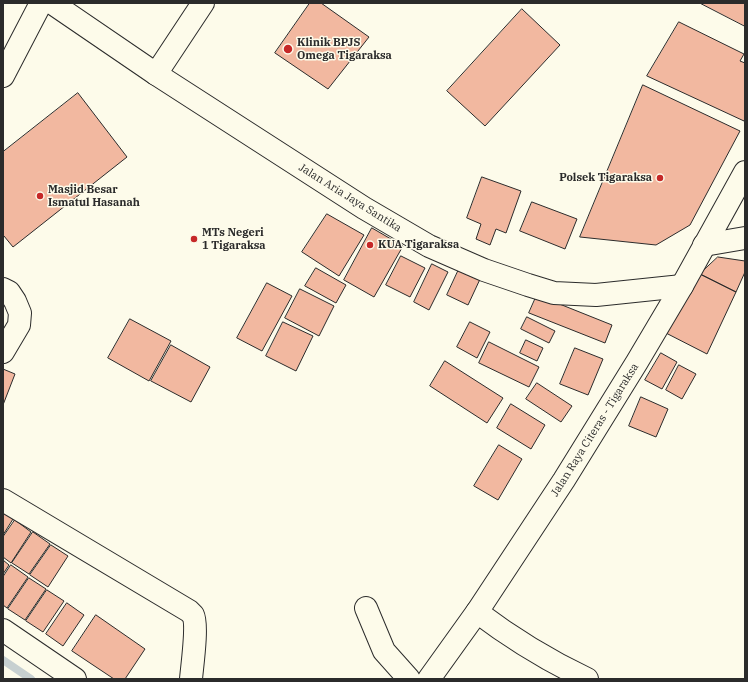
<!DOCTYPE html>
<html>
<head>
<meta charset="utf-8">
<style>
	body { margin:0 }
	#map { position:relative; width:748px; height:682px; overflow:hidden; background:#fdfbea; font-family:"IBM Plex Serif",serif }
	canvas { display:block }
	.frame { position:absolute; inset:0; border:4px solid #2b2b2b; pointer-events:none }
</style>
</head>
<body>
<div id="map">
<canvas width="748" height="682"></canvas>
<div class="frame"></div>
</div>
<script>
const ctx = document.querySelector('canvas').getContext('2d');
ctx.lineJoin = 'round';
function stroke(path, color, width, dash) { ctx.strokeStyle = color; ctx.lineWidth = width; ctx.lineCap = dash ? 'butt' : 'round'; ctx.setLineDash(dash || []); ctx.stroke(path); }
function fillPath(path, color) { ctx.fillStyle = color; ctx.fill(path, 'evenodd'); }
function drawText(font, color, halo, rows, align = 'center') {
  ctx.font = font + ' "IBM Plex Serif",serif'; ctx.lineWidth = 3; ctx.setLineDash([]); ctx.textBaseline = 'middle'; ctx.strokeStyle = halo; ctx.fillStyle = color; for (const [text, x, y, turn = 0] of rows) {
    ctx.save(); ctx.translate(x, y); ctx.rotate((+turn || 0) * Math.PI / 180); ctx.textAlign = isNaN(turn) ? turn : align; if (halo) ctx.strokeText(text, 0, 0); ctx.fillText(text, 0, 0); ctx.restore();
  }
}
stroke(new Path2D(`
	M3,660L31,679`), '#c7d0d0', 8);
const building = new Path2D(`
	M310,3H321L369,37L328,89L275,53Z
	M700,3H745V26Z
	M522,9L560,45L485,126L447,91Z
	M679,22L744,54L740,61L745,63V118L744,121L647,76Z
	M643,85L740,131L690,225L656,245L580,237Z
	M78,93L127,157L13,247L4,236L3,237V152Z
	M482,177L521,191L506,233L496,229L490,245L476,239L481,224L467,218Z
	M532,202L577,219L565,249L520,231Z
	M327,214L364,235L339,276L302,252Z
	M372,228L403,246L374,297L344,280Z
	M401,256L425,268L410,297L386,285Z
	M718,257L745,261V272L736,292L700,274Z
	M432,264L448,272L429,310L414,302Z
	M460,267L481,277L468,305L447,295Z
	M316,268L346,285L336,303L305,286Z
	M700,274L736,292L707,354L662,331Z
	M267,283L292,296L262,351L237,338Z
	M300,289L334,306L319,336L285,318Z
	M537,295L612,325L605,343L529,313Z
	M527,317L555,331L549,343L521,329Z
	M130,319L171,341L149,381L108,358Z
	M283,322L313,336L296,371L266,356Z
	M470,322L490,332L477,358L457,347Z
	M526,340L543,348L537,361L520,353Z
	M489,342L539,367L529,387L479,363Z
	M171,345L210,367L191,402L151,381Z
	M575,348L603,359L588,395L560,384Z
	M661,353L677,362L662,389L645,380Z
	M445,361L503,398L487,423L430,386Z
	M679,365L696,374L682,399L666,390Z
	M3,369L15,374L3,405Z
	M537,383L572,406L561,422L526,399Z
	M641,397L668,409L656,437L629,426Z
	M511,404L545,425L531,449L497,428Z
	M499,445L522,459L498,500L474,486Z
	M3,512L13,519L3,535Z
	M15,520L31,532L11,563L3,557V537Z
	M33,532L50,544L29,574L12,563Z
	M51,545L68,556L48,587L30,575Z
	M3,560L9,565L3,574Z
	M11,565L28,577L7,608L3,605V577Z
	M29,578L46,589L25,620L8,609Z
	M47,590L64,601L43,632L26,621Z
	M67,603L84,615L63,646L46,634Z
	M96,615L145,649L125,679H114L72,651Z`);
fillPath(building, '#f2b8a0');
stroke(building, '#2b2b2b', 1);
const street = new Path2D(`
	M156,74L203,3
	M3,76L41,3
	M704,245L745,238
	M3,289L9,292L15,301L20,313L19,325L3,352
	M3,500L189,611C190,612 192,614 193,615C198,625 192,667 191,679
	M366,608L384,651L409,679
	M477,612C510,637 549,661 587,679
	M3,630L75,679`);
const secondary = new Path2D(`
	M52,3L156,74L364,208L429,246L484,270L528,285L554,293L596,295L682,286`);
const primary = new Path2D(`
	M429,679L477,612L564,480L637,362L682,286L745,172`);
stroke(street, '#2b2b2b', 24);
stroke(secondary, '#2b2b2b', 24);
stroke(primary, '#2b2b2b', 24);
stroke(street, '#fdfbea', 22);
stroke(secondary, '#fdfbea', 22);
stroke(primary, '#fdfbea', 22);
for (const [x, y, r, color] of [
	[288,49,5,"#c62828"],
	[660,178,4,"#c62828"],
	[40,196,4,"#c62828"],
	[194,239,4,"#c62828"],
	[370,245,4,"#c62828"]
]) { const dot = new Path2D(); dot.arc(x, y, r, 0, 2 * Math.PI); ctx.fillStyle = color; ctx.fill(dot); stroke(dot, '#fdfbea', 1.5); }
drawText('bold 11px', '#2b2b2b', '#fdfbea', [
	["Klinik BPJS",297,43],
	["Omega Tigaraksa",297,56],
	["Polsek Tigaraksa",652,178,"right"],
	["Masjid Besar",48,190],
	["Ismatul Hasanah",48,203],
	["MTs Negeri",202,233],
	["1 Tigaraksa",202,246],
	["KUA Tigaraksa",378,245]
], 'left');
drawText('11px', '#2b2b2b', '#fdfbea', [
	["Jalan Aria Jaya Santika",350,198,32],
	["Jalan Raya Citeras - Tigaraksa",595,430,-58]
]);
</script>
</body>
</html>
